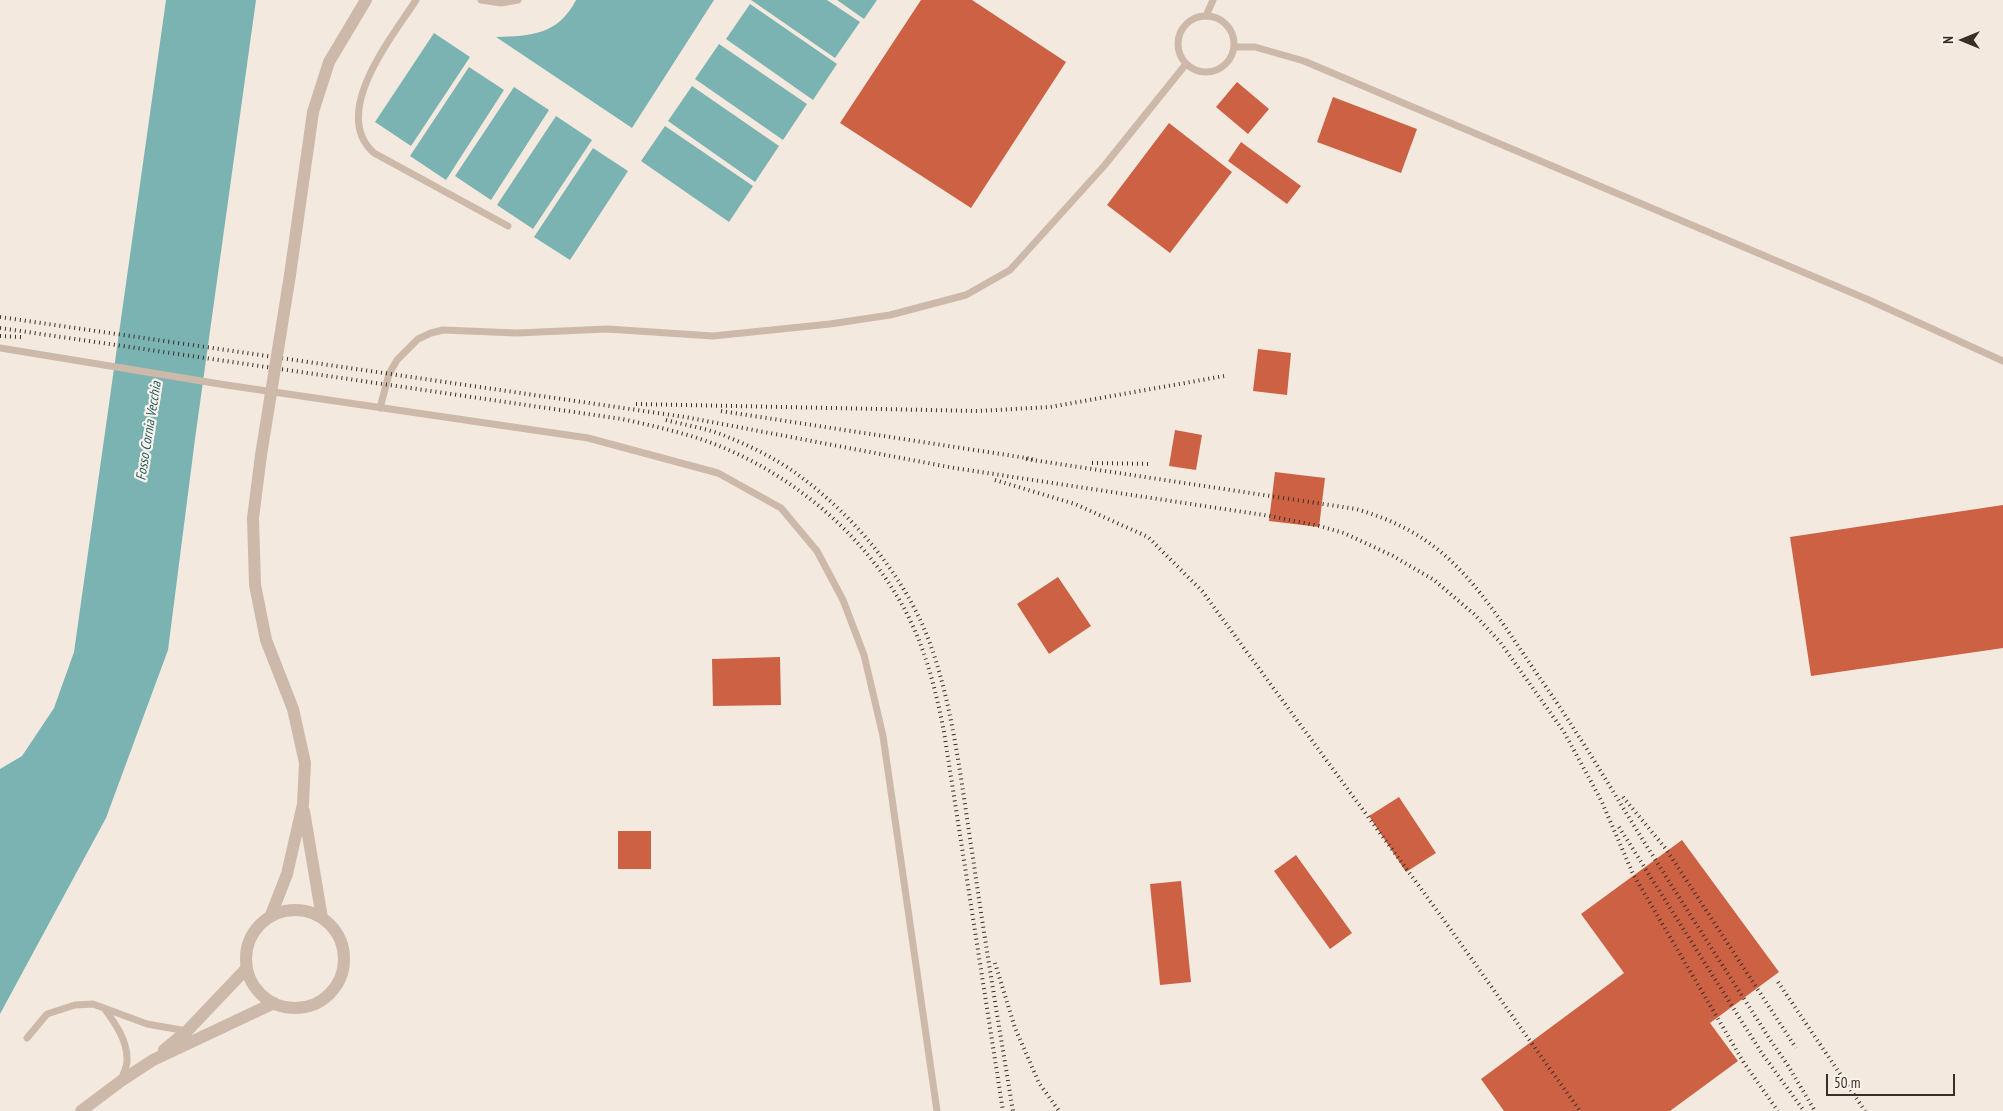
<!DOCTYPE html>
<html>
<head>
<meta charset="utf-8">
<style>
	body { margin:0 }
	#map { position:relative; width:2003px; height:1111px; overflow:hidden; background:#f4e9de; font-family:"PT Sans Narrow",sans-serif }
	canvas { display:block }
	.north { position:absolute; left:1938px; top:15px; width:50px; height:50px; -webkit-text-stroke:4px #fbf3eb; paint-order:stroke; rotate:270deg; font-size:14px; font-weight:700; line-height:20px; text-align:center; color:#3a2e29 }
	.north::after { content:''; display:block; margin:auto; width:18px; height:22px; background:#3a2e29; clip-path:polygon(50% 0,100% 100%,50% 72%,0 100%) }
	.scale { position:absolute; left:1826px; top:1074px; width:129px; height:22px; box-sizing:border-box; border:2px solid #3a2e29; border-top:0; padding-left:6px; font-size:15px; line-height:18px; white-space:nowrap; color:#3a2e29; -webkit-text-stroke:4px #fbf3eb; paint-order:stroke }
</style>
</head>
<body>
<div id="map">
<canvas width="2003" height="1111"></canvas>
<div class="north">N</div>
<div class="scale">50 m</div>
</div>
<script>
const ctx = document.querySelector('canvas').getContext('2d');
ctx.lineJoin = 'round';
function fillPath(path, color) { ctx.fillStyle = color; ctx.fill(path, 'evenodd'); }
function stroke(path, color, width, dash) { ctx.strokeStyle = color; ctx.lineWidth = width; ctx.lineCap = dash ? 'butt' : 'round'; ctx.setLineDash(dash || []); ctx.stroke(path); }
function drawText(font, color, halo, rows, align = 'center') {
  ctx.font = font + ' "PT Sans Narrow",sans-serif'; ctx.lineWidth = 4.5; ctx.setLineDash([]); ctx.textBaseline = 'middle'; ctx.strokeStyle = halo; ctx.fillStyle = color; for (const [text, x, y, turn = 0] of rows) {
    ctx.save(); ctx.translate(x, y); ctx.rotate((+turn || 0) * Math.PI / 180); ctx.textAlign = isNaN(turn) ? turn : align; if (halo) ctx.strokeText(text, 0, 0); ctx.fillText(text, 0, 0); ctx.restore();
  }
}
fillPath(new Path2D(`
	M166,0H256L195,439L168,650L106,818L0,1014V769L22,756L54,708L74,652Z
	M576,0H714L632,128L496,37C531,36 558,35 576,0Z
	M751,0H827L860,22L835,58Z
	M837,0H877L864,19Z
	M750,4L837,64L813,100L726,39Z
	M434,33L470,57L411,146L375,122Z
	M719,44L807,104L783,140L695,79Z
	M469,67L504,90L446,180L410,156Z
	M692,86L779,146L755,182L668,121Z
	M514,87L549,110L491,200L455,176Z
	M556,116L592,140L533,229L497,205Z
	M665,126L753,186L729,222L641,161Z
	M593,148L628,171L570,260L534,237Z`), '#7bb3b3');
fillPath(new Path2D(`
	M921,0H972L1066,62L971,208L840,123Z
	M1237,82L1269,109L1248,134L1216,107Z
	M1333,97L1417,129L1401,173L1317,142Z
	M1169,123L1232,172L1170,253L1107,205Z
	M1241,142L1301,186L1287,204L1228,161Z
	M1258,349L1291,353L1287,395L1253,391Z
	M1175,430L1202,435L1196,470L1169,466Z
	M1275,472L1325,478L1319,527L1269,521Z
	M2003,505V648L1811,676L1790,537Z
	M1058,577L1091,626L1049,654L1017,604Z
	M780,657L781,705L713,706L712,659Z
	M1399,797L1436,853L1406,872L1369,816Z
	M618,831H651V869H618Z
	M1682,840L1779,972L1710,1023L1738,1061L1670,1111H1504L1481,1079L1624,973L1581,914Z
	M1296,855L1352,933L1330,949L1274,871Z
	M1181,881L1191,982L1160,985L1150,884Z`), '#cc6144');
stroke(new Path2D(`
	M416,0C393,36 329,113 374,153L508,226
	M481,0L501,3L518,0
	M1206,16L1213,0
	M1178 44a28 28 0 1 1 56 0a28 28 0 1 1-56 0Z
	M1234,47H1255L1304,61L1869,300L2003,361
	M0,348L226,385L588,438L718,473L781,508L817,551L843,600L864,655L883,736L937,1111
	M380,408L389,374L397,360L418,339L431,333L443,330L517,333L607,329L713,336L830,324L890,315L966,295L1010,270L1104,166L1186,64
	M104,1008C115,1023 128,1041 127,1061C127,1067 123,1074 121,1080
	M27,1038L47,1014L75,1005L93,1004L147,1024L187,1031`), '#cdb9a9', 7);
stroke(new Path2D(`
	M290,275L313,112L329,62L366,0
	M261,455L253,518L255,585L266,640L293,709L305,763L303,804L287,874L271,915
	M304,811L322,918
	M246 959a49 49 0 1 1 98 0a49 49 0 1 1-98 0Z
	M164,1050L187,1031L246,969
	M81,1111L121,1081L153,1060L274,1003`), '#cdb9a9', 12);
stroke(new Path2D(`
	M0,317L685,417L954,468L1270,516L1319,526L1344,533L1393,556L1434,580L1474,614L1500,642L1564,732L1601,800L1633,874L1744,1063L1778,1111
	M0,328L622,419C654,426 686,433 717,445C809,482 892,559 924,654C933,680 939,706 944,732L1003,1111
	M0,336L21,337
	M636,404L978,411L1050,407L1224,376
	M721,411L1033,459
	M666,420C685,425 705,428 723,435C748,445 775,458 797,474C856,517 910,582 933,652C955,718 962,789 973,858C985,942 999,1027 1013,1111
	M1026,459L1356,509C1391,519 1424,535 1451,561C1488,596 1515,643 1544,684C1583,740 1617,799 1653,856C1692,918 1732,980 1771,1041L1787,1064L1815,1111
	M1092,463L1151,464
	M995,480L1075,504L1148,537L1202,591L1441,916L1580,1111
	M1623,797L1666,849L1796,1048
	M1619,827L1761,1052L1804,1111
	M995,963L1015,1028L1039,1083L1059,1111
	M1778,982L1865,1111`), '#3a2e29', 4, [1, 4]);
stroke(new Path2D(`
	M261,455L290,275`), '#cdb9a9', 12);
drawText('italic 14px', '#1c5c5f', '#fbf3eb', [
	["Fosso Cornia Vecchia",149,431,-81]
]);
</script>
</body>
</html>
